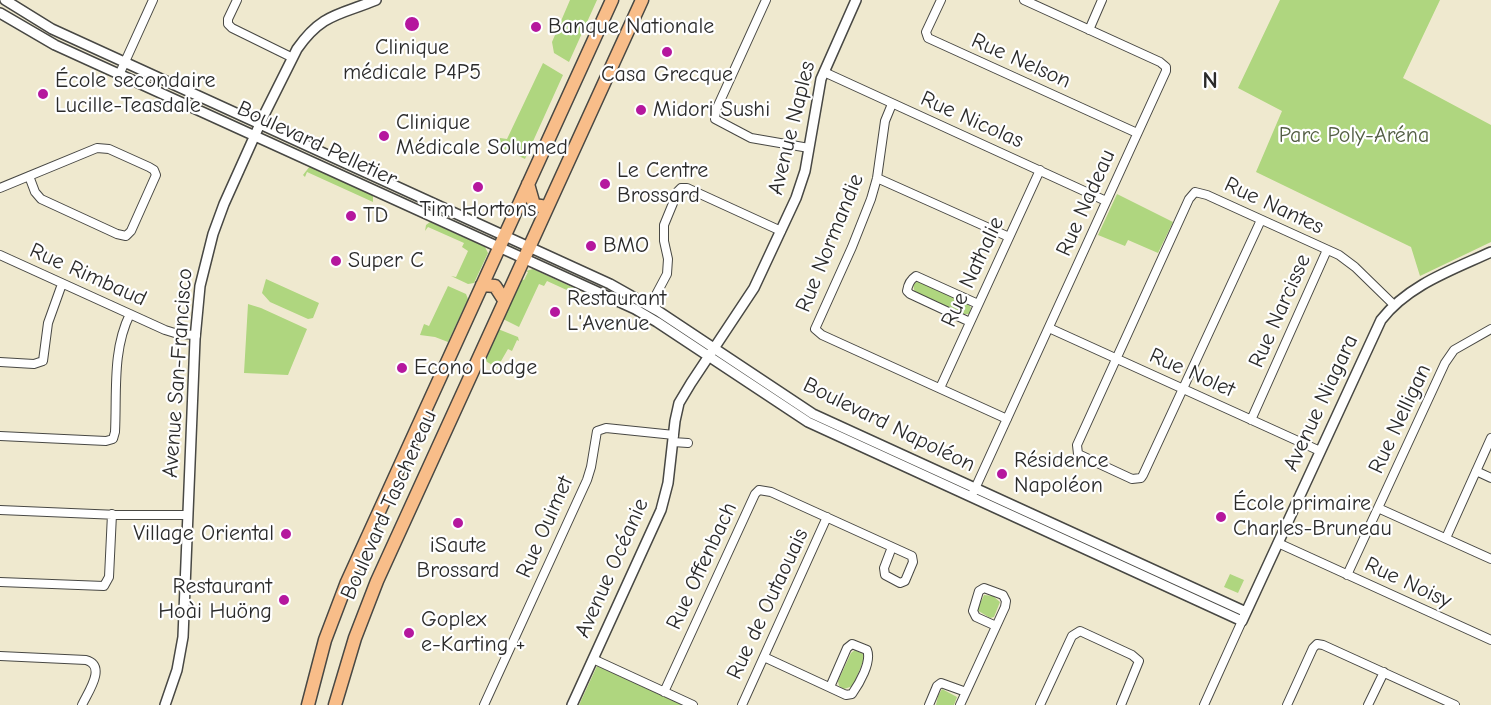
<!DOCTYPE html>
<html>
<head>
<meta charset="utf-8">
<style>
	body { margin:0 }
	canvas { display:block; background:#efe9cf }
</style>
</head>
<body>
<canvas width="1491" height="705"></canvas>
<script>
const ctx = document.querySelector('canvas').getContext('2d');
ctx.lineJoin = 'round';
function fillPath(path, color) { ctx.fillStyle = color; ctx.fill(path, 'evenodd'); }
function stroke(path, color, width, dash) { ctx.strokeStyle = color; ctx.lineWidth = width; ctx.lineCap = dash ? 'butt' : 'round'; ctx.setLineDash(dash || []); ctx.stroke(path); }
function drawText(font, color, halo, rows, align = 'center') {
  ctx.font = font + ' "Comic Neue",sans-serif'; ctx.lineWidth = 4.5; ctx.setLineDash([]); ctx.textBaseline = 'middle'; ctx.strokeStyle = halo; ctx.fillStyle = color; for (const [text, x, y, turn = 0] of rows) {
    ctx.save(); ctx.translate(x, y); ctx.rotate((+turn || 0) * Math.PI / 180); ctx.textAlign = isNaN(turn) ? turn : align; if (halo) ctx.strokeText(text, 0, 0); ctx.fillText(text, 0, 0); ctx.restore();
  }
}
fillPath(new Path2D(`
	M570,0H597L569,62L554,53L552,42Z
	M1280,0H1440L1403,78L1491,125V242L1420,276L1411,247L1256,172L1282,111L1238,88Z
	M543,63L563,75L525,159L498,146L500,138L507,139Z
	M310,166L373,195V202L307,172L305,177L303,175Z
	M1117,194L1173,222L1158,253L1128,240L1125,246L1098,235Z
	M430,222L485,247L488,253L474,283L468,284L451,276L456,277L468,251L462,247L464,243L428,227L425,231L426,225Z
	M533,269L574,288L572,298L569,297L571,292L547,281L544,286L539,284L519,327L503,319L521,279L524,280L528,272L526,271Z
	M266,279L319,303L313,318L308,319L270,302L262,293Z
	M918,281L968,303L971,308L969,314H962L915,293L913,285Z
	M448,286L466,294L468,299L448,342L435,337L420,335L424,324L429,326Z
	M248,304L261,308L307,329L288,375L244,373Z
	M498,329L518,337L519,341L517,340L512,351L508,349L497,368L484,360Z
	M1230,574L1244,580L1238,593L1224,587Z
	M984,595L993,596L1000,602L994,617L990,618L977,610Z
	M855,650L863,654L864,659L853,686L844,689L839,686L838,681L851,653Z
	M597,666L682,705H579Z
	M942,689L957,697L954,705H936L938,696Z`), '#afd67f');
const minor = new Path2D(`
	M237,0L228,19V24L232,28L291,57
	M766,0L716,110L715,119L751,138L809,148
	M941,0L926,32L928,38L1137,133
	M1089,30L1102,0
	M824,72L1106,201
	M119,75L153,0
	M892,104L885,121L877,178L871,199L852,247L815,329L822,335L1007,419
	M877,178L1009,237
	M0,188L97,148L109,149L149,167L154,170L156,175L131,231L126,236L117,234L41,199L35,192L29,176
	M1261,220L1143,475L1141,478L1132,479L1078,454L1077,445L1189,199L1195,192L1207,195L1339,255L1355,267L1394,305
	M0,255L165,330L178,334L196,335
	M650,306L667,274L668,259L664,241V225L678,191L681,188H687L781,231
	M970,322L910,294L907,291C908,284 910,280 916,276L978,304
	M1049,328L1320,451
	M0,362L34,364L43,361L48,323L62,284
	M940,388L1040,170
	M1251,420L1327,250
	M0,436L106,441L113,439L115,432C117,393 112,350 130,314
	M673,442L688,443
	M1476,471L1491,478
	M973,493L1166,71V67L1160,62L1024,0
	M1378,508L1491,559
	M0,510L118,515H188
	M1446,538L1491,438
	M1278,543L1491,640
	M1347,575L1445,363L1454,350L1491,329
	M0,582L104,586L109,577L112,514
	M0,656L86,660C107,666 88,692 82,705
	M764,657L846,695L852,694C859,684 872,662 867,650L852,644L847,648L830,687
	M593,659L693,705
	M664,692L755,494L759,490L771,492L912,556L913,562L905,581L900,583L885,575L884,568L892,547
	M484,705L587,480L591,467L597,431L606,428L674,435
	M742,705L827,517
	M929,705L937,686L941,683L966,692
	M960,705L1005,607L1006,601L1003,595L984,588L979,591L973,611L976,617L996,626
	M1040,705L1072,636L1080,631L1132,655L1139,661L1121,705
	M1204,705L1242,621
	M1287,705L1313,648L1317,644L1323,645L1455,705
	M1368,705L1384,672`);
const tertiary = new Path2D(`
	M5,0L52,29L610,284L658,311L813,414L1246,612
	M0,13L55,45L635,309L657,322L808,422L1242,621L1381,320C1408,285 1452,270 1491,252
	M165,705L177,670L183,637L195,339L200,286L213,234L224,204L264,115L297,49C322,13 340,15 376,0
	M572,705L661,510L668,483L675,421L679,403L691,383L754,288L796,198L805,171L821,79L856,0`);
const primary = new Path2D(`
	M528,184L534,205L547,207
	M482,285L495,286L504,300
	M308,705L325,640L347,582L612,0
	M335,705L355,638L377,581L642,0`);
stroke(minor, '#484844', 10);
stroke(tertiary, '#484844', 12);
stroke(primary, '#484844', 15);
stroke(minor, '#fff', 8);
stroke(tertiary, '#fff', 9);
stroke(primary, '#f8bd89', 12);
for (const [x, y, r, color] of [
	[412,24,8,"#b5179e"],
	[536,27,6,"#b5179e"],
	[667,52,6,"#b5179e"],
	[43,94,6,"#b5179e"],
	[641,110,6,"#b5179e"],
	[384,136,6,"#b5179e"],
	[605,184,6,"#b5179e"],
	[478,187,6,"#b5179e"],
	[351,216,6,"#b5179e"],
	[591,246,6,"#b5179e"],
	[336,261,6,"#b5179e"],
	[555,312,6,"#b5179e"],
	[402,368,6,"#b5179e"],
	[1002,474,6,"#b5179e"],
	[1221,517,6,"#b5179e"],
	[458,523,6,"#b5179e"],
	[286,534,6,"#b5179e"],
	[284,600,6,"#b5179e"],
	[409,633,6,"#b5179e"]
]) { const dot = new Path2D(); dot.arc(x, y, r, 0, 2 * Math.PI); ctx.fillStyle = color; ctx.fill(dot); stroke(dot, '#fff', 2); }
drawText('22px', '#2b2b2b', '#fff', [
	["Banque Nationale",548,27],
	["Clinique",412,48,"center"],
	["médicale P4P5",412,73,"center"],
	["Casa Grecque",667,75,"center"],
	["École secondaire",55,81],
	["Lucille-Teasdale",55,106],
	["Midori Sushi",653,110],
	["Clinique",396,123],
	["Médicale Solumed",396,148],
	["Le Centre",617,171],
	["Brossard",617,196],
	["Tim Hortons",478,210,"center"],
	["TD",363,216],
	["BMO",603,246],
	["Super C",348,261],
	["Restaurant",567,299],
	["L'Avenue",567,324],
	["Econo Lodge",414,368],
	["Résidence",1014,461],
	["Napoléon",1014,486],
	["École primaire",1233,504],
	["Charles-Bruneau",1233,529],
	["Village Oriental",274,534,"right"],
	["iSaute",458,546,"center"],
	["Brossard",458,571,"center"],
	["Restaurant",272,587,"right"],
	["Hoài Huöng",272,612,"right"],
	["Goplex",421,620],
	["e-Karting +",421,645]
], 'left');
drawText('22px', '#2b2b2b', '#fff', [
	["Rue Nelson",1021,61,24],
	["Rue Nicolas",972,120,24],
	["Avenue Naples",792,128,-76],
	["Boulevard Pelletier",317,144,25],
	["Rue Nadeau",1086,203,-66],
	["Rue Nantes",1274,206,25],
	["Rue Normandie",830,243,-68],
	["Rue Nathalie",973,272,-65],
	["Rue Rimbaud",88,275,24],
	["Rue Narcisse",1280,311,-66],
	["Avenue San-Francisco",178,373,-86],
	["Rue Nolet",1192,373,24],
	["Avenue Niagara",1321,403,-65],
	["Rue Nelligan",1400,419,-65],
	["Boulevard Napoléon",889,425,26],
	["Boulevard Taschereau",389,505,-66],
	["Rue Ouimet",545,527,-66],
	["Rue Offenbach",702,566,-65],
	["Avenue Océanie",612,568,-66],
	["Rue Noisy",1408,583,25],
	["Rue de Outaouais",768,604,-65]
]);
drawText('22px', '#535e44', '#fff', [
	["Parc Poly-Aréna",1354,136]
]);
drawText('bold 24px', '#2b2b2b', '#fff', [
	["N",1210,81]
]);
</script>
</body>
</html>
